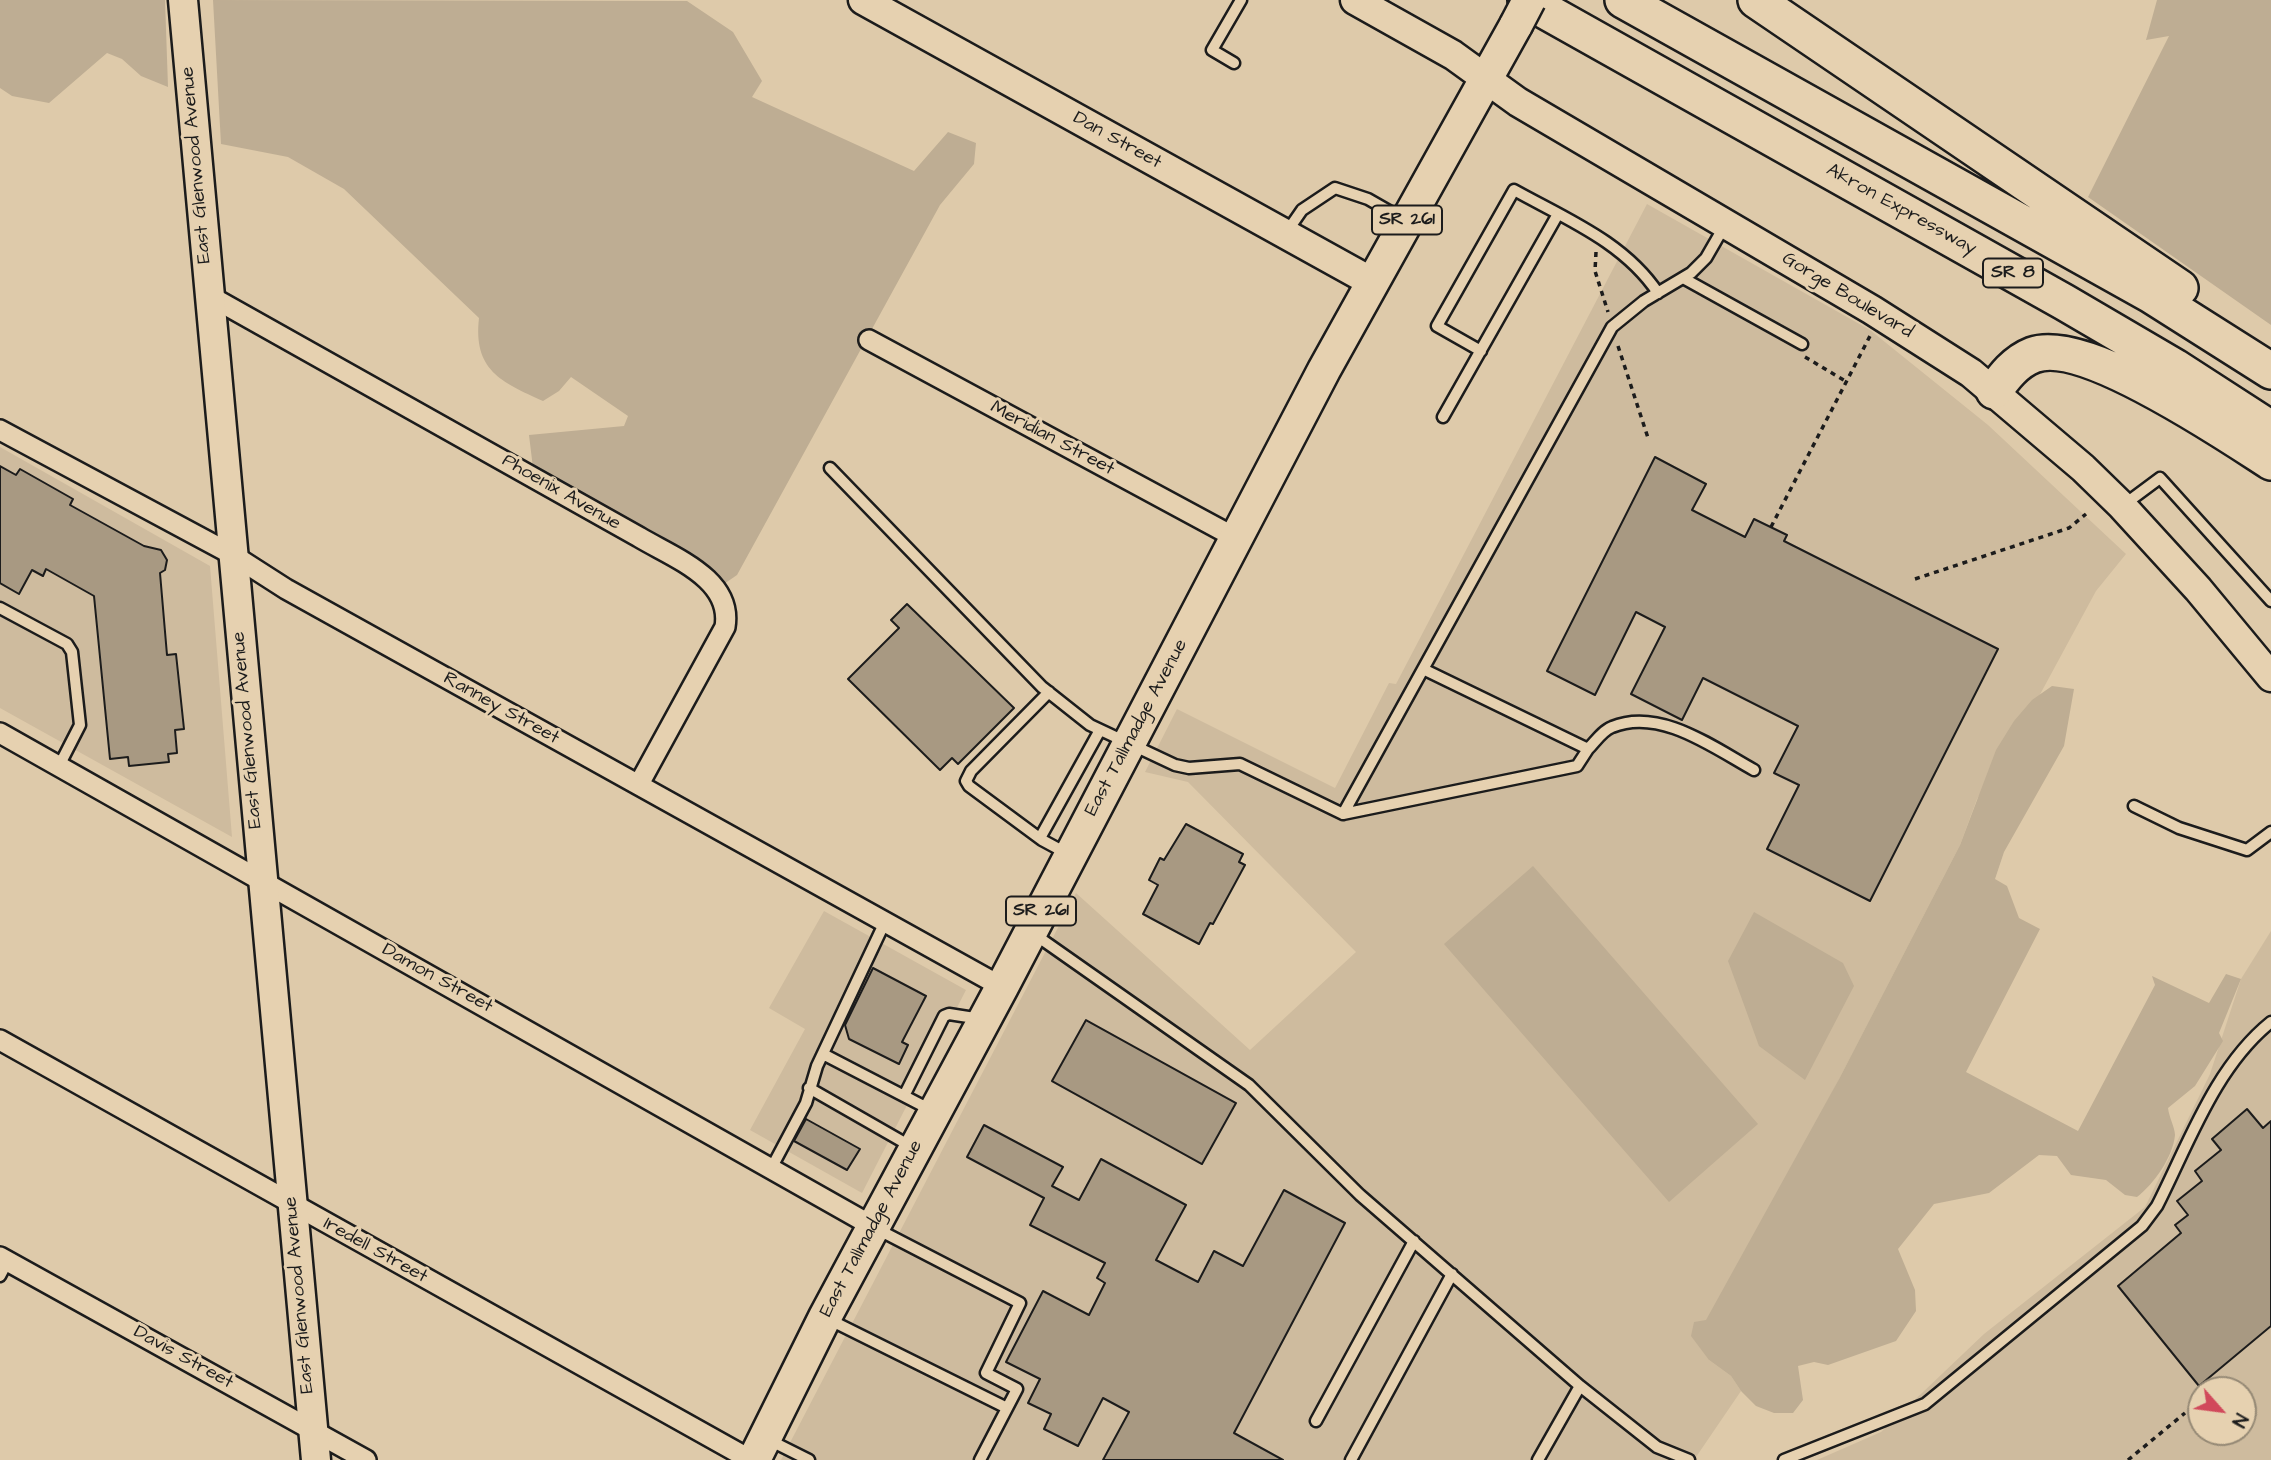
<!DOCTYPE html>
<html>
<head>
<meta charset="utf-8">
<style>
	body { margin:0 }
	#map { position:relative; width:2271px; height:1460px; overflow:hidden; background:#decaaa; font-family:"Architects Daughter",sans-serif }
	canvas { display:block }
	.north { position:absolute; left:2187px; top:1376px; width:70px; height:70px; box-sizing:border-box; background:#e6d1b0; border:2px solid #958975; border-radius:50%; rotate:118deg; font-size:19px; font-weight:700; line-height:28px; text-align:center; color:#1c1c1c }
	.north::after { content:''; display:block; margin:auto; width:24px; height:32px; background:#d1495b; clip-path:polygon(50% 0,100% 100%,50% 72%,0 100%) }
</style>
</head>
<body>
<div id="map">
<canvas width="2271" height="1460"></canvas>
<div class="north">N</div>
</div>
<script>
const ctx = document.querySelector('canvas').getContext('2d');
ctx.lineJoin = 'round';
function fillPath(path, color) { ctx.fillStyle = color; ctx.fill(path, 'evenodd'); }
function stroke(path, color, width, dash) { ctx.strokeStyle = color; ctx.lineWidth = width; ctx.lineCap = dash ? 'butt' : 'round'; ctx.setLineDash(dash || []); ctx.stroke(path); }
function drawText(font, color, halo, rows, align = 'center') {
  ctx.font = font + ' "Architects Daughter",sans-serif'; ctx.lineWidth = 6; ctx.setLineDash([]); ctx.textBaseline = 'middle'; ctx.strokeStyle = halo; ctx.fillStyle = color; for (const [text, x, y, turn = 0] of rows) {
    ctx.save(); ctx.translate(x, y); ctx.rotate((+turn || 0) * Math.PI / 180); ctx.textAlign = isNaN(turn) ? turn : align; if (halo) ctx.strokeText(text, 0, 0); ctx.fillText(text, 0, 0); ctx.restore();
  }
}
fillPath(new Path2D(`
	M1647,204L1870,330L1988,425L2126,554L2096,591L2037,700L1977,799L1960,845L1820,1116L1709,1360L1731,1376L1741,1391L1694,1460H781L1076,893L1250,1050L1356,952L1188,782L1145,772L1177,709L1335,788L1389,683L1396,684Z
	M0,447L210,566L232,837L0,708Z
	M824,911L966,990L862,1193L750,1130L805,1029L769,1008Z
	M2271,931V1460H1817L1881,1432L1984,1334L2145,1207L2210,1074L2241,979ZM2201,1390H2243V1432H2201Z`), '#cebb9e');
fillPath(new Path2D(`
	M0,0H165L168,87L141,76L122,59L107,53L49,103L12,96L0,88Z
	M213,0L687,1L733,32L762,81L752,97L914,171L948,132L976,143L974,164L940,205L737,575L721,586L533,468L529,435L624,426L628,416L571,377L559,391L543,401C501,382 473,370 479,318L344,189L288,157L221,144Z
	M2157,0H2271V325L2088,197L2169,36L2146,40Z
	M2052,686L2074,689L2064,746L2004,852L1995,879L2007,886L2019,918L2040,929L1966,1072L2078,1131L2155,985L2152,976L2209,1003L2226,974L2241,979L2219,1033L2223,1041L2195,1086L2168,1108C2169,1117 2175,1128 2175,1135C2173,1157 2154,1184 2137,1197L2125,1195L2106,1180L2071,1175L2057,1156L2039,1155L1989,1193L1934,1204L1898,1249L1915,1290L1916,1311L1896,1341L1828,1365L1814,1362L1798,1366L1803,1400L1793,1413H1774L1756,1406L1741,1391L1731,1376L1709,1360L1691,1336L1694,1322L1706,1320L1839,1079L1960,845L1996,750L2014,721L2032,700Z
	M1533,866L1758,1124L1669,1202L1444,944Z
	M1754,912L1843,963L1854,986L1805,1080L1759,1046L1728,961Z`), '#bead93');
const building = new Path2D(`
	M1655,457L1706,484L1692,510L1745,537L1754,519L1787,535L1784,541L1998,649L1870,901L1767,849L1799,785L1774,773L1798,726L1703,678L1682,720L1631,694L1665,627L1636,612L1595,695L1547,671Z
	M0,466L16,475L20,469L73,499L70,505L144,546L161,550L167,560L165,570L160,573L167,655L176,654L184,729L175,730L177,753L168,754L169,762L129,766L128,757L110,759L94,596L46,569L43,576L32,570L19,594L0,583Z
	M907,604L1014,708L958,764L952,758L940,770L848,679L899,628L891,620Z
	M1186,824L1243,854L1239,862L1245,865L1213,924L1210,923L1199,944L1143,914L1158,885L1149,880L1160,858L1164,860Z
	M873,968L926,996L902,1042L908,1045L899,1064L849,1039L845,1025Z
	M1086,1020L1236,1103L1202,1164L1052,1081Z
	M2247,1109L2263,1128L2271,1121V1326L2199,1386L2118,1286L2181,1233L2175,1225L2188,1215L2177,1201L2202,1181L2195,1171L2221,1150L2212,1139Z
	M806,1119L860,1149L847,1170L794,1141Z
	M984,1125L1063,1167L1052,1186L1079,1200L1101,1159L1186,1205L1156,1260L1198,1282L1214,1251L1243,1266L1284,1190L1345,1223L1234,1433L1283,1460H1103L1129,1412L1103,1398L1078,1446L1044,1429L1051,1414L1028,1403L1040,1379L1006,1362L1043,1291L1089,1315L1105,1283L1097,1278L1105,1263L1030,1225L1044,1198L967,1157Z`);
fillPath(building, '#a89982');
stroke(building, '#1c1c1c', 2);
const lane = new Path2D(`
	M1234,63L1212,50L1241,0
	M1286,233L1302,210L1335,188L1368,199L1403,219
	M1683,278L1802,344
	M1481,351L1437,326L1514,190C1566,219 1624,242 1658,293
	M1443,417L1558,214
	M830,468L1042,687L1090,725L1175,765L1189,768L1240,764L1343,814L1612,327L1644,301L1691,273L1706,258L1725,225
	M2125,504L2160,478L2271,601
	M0,608L67,644L72,652L80,725L59,766
	M1049,692L971,771L966,781L969,786L1042,840L1068,854
	M1588,749C1595,742 1603,730 1612,727C1660,707 1714,748 1754,770
	M2134,806L2179,828L2247,850L2271,832
	M1343,814L1577,766L1588,749L1423,669
	M1040,838L1100,730
	M1034,934L1249,1085L1360,1195L1580,1386L1538,1460
	M823,1054L931,1110
	M809,1088L912,1147
	M904,1096L944,1016L949,1014L981,1019
	M772,1167L806,1103L817,1066L884,924
	M877,1229L1020,1303L986,1373L1017,1389L980,1460
	M0,1276L8,1261
	M828,1319L1007,1408
	M1580,1386L1657,1447L1689,1460
	M1316,1421L1414,1241
	M769,1440L809,1460
	M1351,1460L1452,1274
	M1784,1460L1925,1404L2142,1226L2157,1206C2189,1143 2215,1067 2271,1022`);
const street = new Path2D(`
	M208,295L639,537C674,558 733,579 725,627L639,784
	M869,340L1236,538
	M0,430L233,555L286,589L1002,987
	M0,733L874,1227
	M0,1040L751,1460
	M0,1257L366,1460`);
const secondary = new Path2D(`
	M183,0L316,1460
	M863,0L1372,282
	M1355,0L1453,55L1518,102L1872,310L1971,373L2083,468L2122,506L2198,589L2271,677`);
const primary = new Path2D(`
	M754,1460L825,1317L1002,987L1324,370L1516,25`);
const highway = new Path2D(`
	M1526,0L2064,302L2175,367L2271,429
	M1623,0L2151,295L2271,371
	M1756,0L2180,288
	M1994,391C2004,377 2015,362 2033,355C2084,336 2226,433 2271,462`);
stroke(lane, '#1c1c1c', 15);
stroke(street, '#1c1c1c', 24);
stroke(secondary, '#1c1c1c', 33);
stroke(primary, '#1c1c1c', 37);
stroke(highway, '#1c1c1c', 40);
stroke(new Path2D(`
	M1596,252L1595,271L1608,312
	M1618,346L1649,441
	M1805,357L1847,382
	M1771,527L1870,336
	M1915,579L2069,528L2086,514
	M2128,1460L2185,1413`), '#1c1c1c', 3.5, [5, 5]);
stroke(lane, '#e6d1b0', 10);
stroke(street, '#e6d1b0', 19);
stroke(secondary, '#e6d1b0', 28);
stroke(primary, '#e6d1b0', 32);
stroke(highway, '#e6d1b0', 35);
const primaryBridge = new Path2D(`
	M1516,25L1529,0`);
stroke(primaryBridge, '#1c1c1c', 37, []);
stroke(primaryBridge, '#e6d1b0', 32);
for (const [x, y, w] of [
	[1407,220,70],
	[2013,273,60],
	[1041,911,70]
]) { const box = new Path2D(); box.roundRect(x - w / 2, y - 14.5, w, 29, 5); ctx.fillStyle = '#e6d1b0'; ctx.fill(box); stroke(box, '#1c1c1c', 2); }
drawText('bold 18px', '#1c1c1c', null, [
	["SR 261",1407,220],
	["SR 8",2013,273],
	["SR 261",1041,911]
]);
drawText('19px', '#1c1c1c', '#e6d1b0', [
	["Dan Street",1117,141,29],
	["East Glenwood Avenue",197,165,-95],
	["Akron Expressway",1901,210,29],
	["Gorge Boulevard",1847,296,31],
	["Meridian Street",1052,439,28],
	["Phoenix Avenue",561,493,30],
	["Ranney Street",501,709,29],
	["East Tallmadge Avenue",1137,728,-62],
	["East Glenwood Avenue",248,730,-95],
	["Damon Street",437,979,29],
	["East Tallmadge Avenue",872,1229,-62],
	["Iredell Street",375,1251,29],
	["East Glenwood Avenue",300,1295,-95],
	["Davis Street",183,1358,29]
]);
</script>
</body>
</html>
